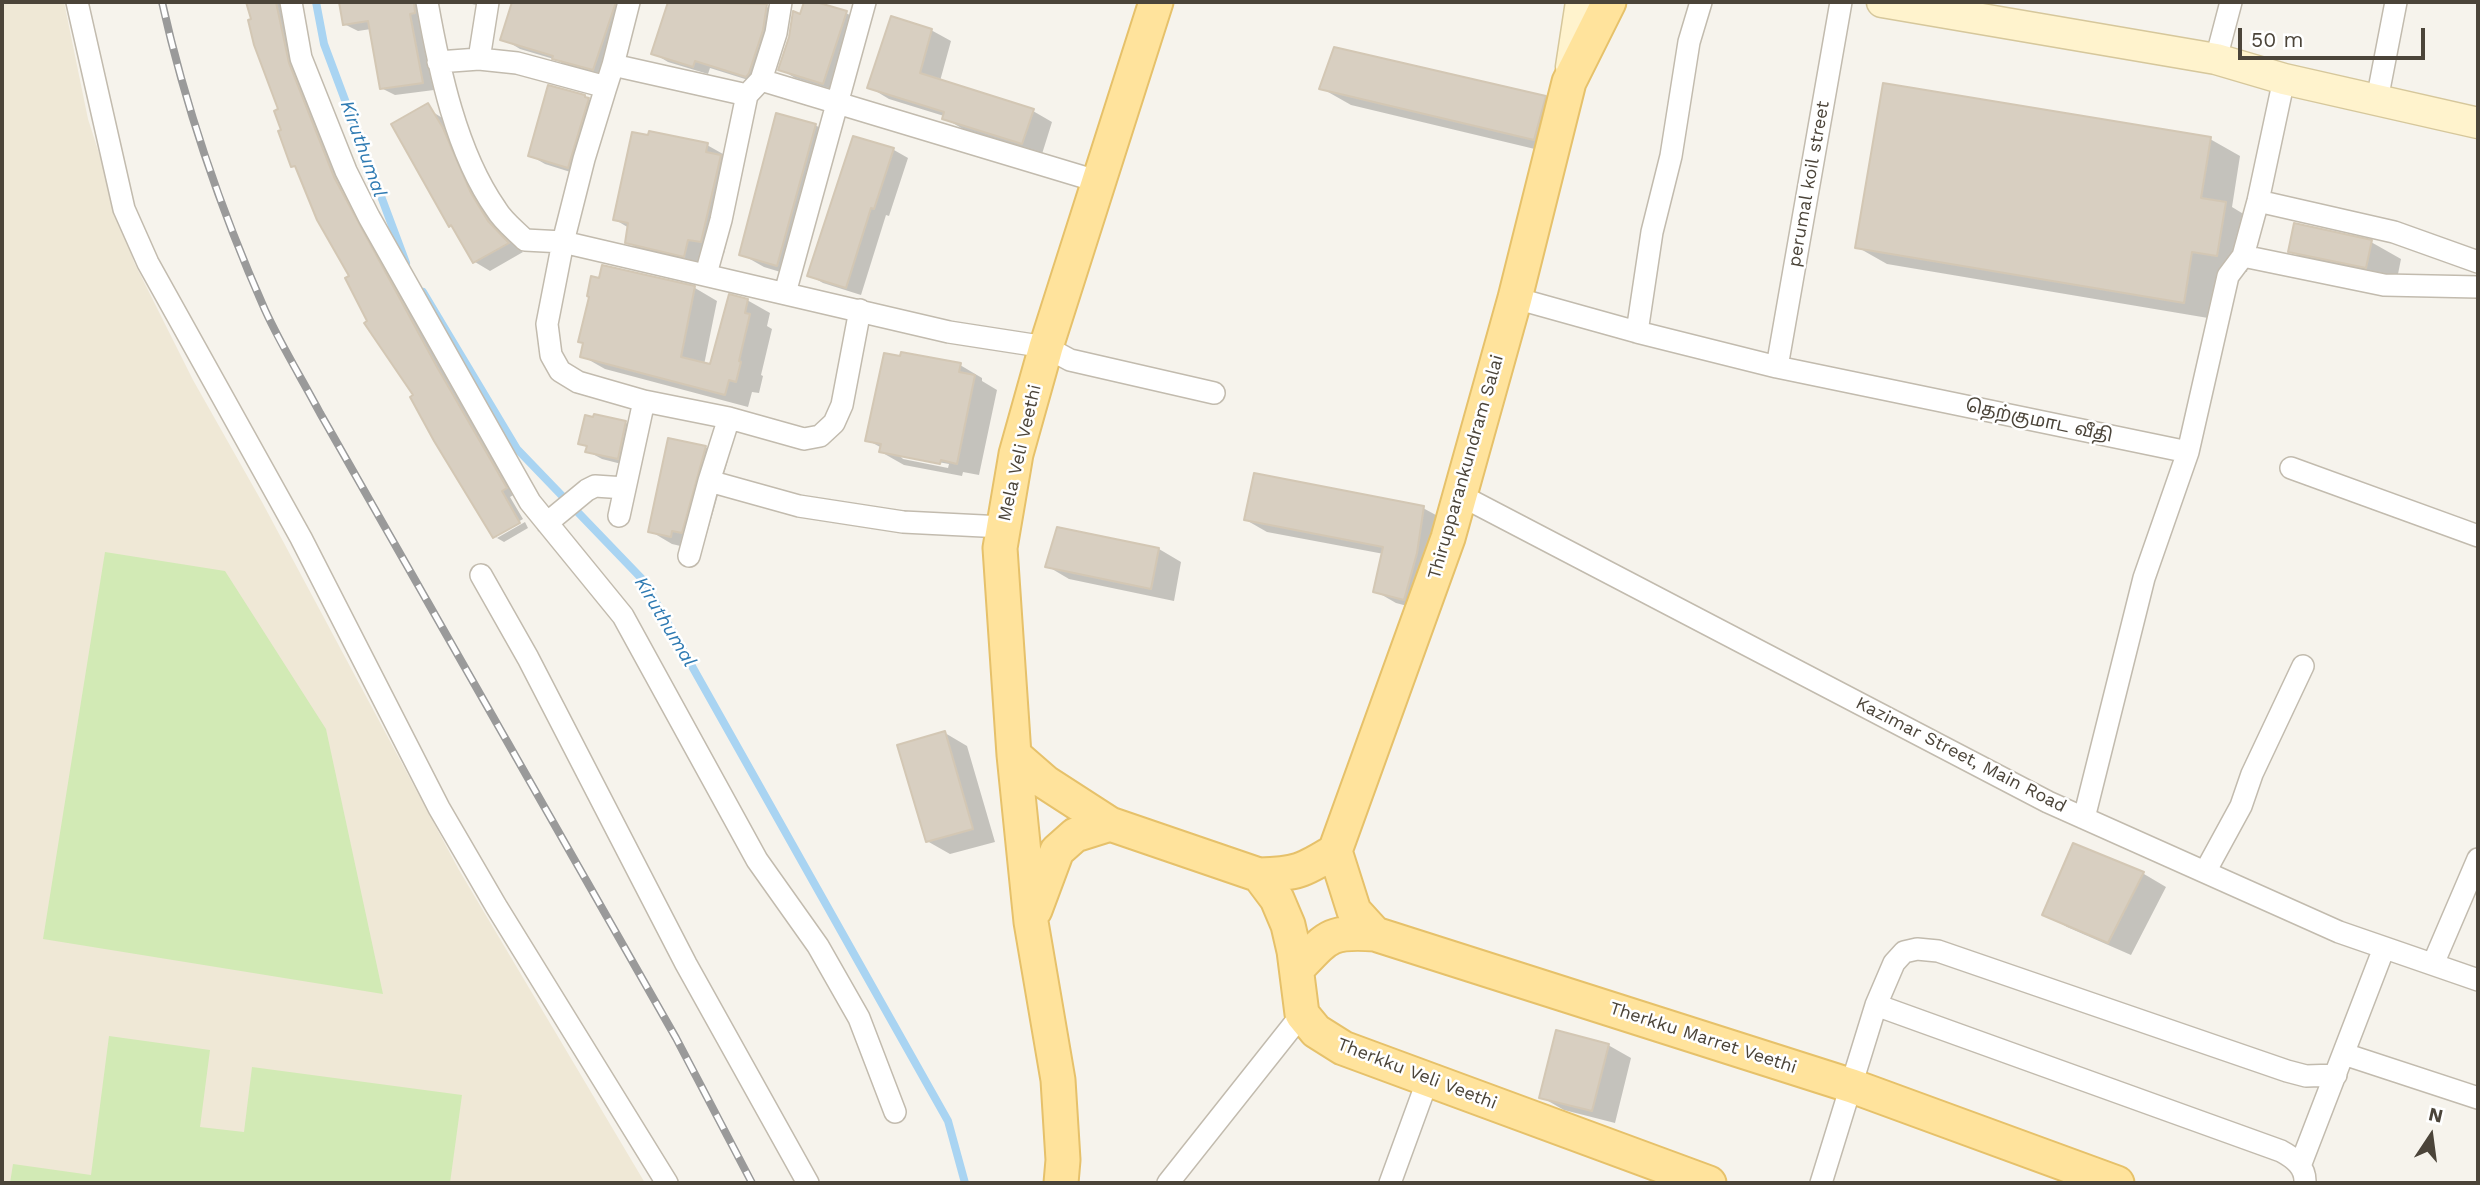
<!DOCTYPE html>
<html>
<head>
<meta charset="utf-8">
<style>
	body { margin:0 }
	#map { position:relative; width:2480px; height:1185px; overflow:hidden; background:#f6f3ec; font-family:"Work Sans",sans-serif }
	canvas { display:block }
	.frame { position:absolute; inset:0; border:4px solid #4b4439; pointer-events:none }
	.north { position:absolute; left:2396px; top:1101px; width:70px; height:70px; -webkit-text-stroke:5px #fff; paint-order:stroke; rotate:13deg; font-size:19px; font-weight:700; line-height:28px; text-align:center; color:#4b4439 }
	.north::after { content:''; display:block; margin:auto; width:24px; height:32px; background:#4b4439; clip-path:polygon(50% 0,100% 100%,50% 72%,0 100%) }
	.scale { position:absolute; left:2238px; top:28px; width:187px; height:32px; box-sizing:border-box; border:4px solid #4b4439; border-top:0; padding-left:9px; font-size:21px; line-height:24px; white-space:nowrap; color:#4b4439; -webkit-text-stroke:5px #fff; paint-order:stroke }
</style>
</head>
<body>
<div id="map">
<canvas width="2480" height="1185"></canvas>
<div class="frame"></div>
<div class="north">N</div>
<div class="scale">50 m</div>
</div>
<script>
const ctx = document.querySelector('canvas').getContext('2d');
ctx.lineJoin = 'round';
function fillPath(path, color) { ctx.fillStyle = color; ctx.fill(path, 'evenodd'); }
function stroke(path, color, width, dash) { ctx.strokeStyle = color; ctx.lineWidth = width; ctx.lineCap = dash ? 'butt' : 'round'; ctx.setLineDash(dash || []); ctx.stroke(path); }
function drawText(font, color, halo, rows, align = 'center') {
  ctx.font = font + ' "Work Sans","Noto Sans Tamil",sans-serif'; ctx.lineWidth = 5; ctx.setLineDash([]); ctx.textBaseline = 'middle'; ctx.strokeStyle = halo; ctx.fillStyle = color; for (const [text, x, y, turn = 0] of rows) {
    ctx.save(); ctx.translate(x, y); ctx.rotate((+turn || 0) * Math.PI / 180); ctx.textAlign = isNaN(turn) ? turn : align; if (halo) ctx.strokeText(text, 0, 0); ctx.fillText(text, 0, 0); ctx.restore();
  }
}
fillPath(new Path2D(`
	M2,2H64L88,119L134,262L193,380L262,502L459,870L645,1183H2Z`), '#efe8d6');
fillPath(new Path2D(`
	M105,552L225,571L326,729L383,994L43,939Z
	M109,1036L210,1050L200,1127L244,1132L252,1067L462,1095L450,1183H10L13,1164L91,1175Z`), '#d2eab5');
fillPath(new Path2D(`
	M248,2H289L297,67L515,494L510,497L523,519L497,534V538L416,396L370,322L351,277L298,168L293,166L280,111Z
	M341,2H422L434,90L395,95L381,88L371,29L358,31L344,24Z
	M463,2H493L490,8Z
	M516,2H616L630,10L608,77L569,67L557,60L520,49L505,40Z
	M670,2H756L782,14L761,84L710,68L708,74L668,62L653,53Z
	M806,2L846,13L861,21L838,91L795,78L780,69Z
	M931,30L951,41L940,81L1033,111L1052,122L1042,154L963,129L944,118V116L889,99L869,87Z
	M1321,88L1545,98L1575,115L1564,156L1351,105Z
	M585,97L599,105L583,176L545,164L531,156Z
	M425,107L447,121L503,232L523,252L490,271L475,262L455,228L450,225Z
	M815,125L838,138L800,278L764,267L741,254Z
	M854,138L894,150L908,158L889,216L886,215L861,295L823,283L809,275Z
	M2210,139L2240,156L2232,207L2255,221L2247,272L2222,268L2214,319L1887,264L1857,247Z
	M707,145L730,158L729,161L743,169L724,254L711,251L707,268L649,255L627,242L629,228L614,219Z
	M2371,242L2401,259L2396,284L2320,268L2290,251Z
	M603,267L695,288L717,301L704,365L711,366L747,300L770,313L767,326L772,329L761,375L763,376L759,393L752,392L748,407L605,369L582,356Z
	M960,365L982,378V381L997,390L979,475L963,472L962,476L904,465L881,452L882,448L867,440ZM899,455L949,464L948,468L903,459Z
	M626,423L640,431L633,467L602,459L587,451L588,448L580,443Z
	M705,447L728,460L704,544L695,542L693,549L672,544L650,531Z
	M1423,508L1445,520L1426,611L1396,603L1375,591L1384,554L1267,532L1246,520Z
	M525,522L528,528L504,542L497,538Z
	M1058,529L1159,549L1181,562L1174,601L1069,579L1047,566Z
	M945,733L967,746L995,842L950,854L927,841Z
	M2074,845L2144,874L2166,887L2131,955L2067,927L2045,914Z
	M1608,1045L1631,1058L1615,1123L1564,1110L1541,1097Z`), '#0003');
stroke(new Path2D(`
	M316,2L324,44L406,263
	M423,292L517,449L644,581L948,1121L965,1183`), '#a9d4f2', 8);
const building = new Path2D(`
	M246,2H276L289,63L334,177L437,367L507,488L502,491L520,523L493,538L434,441L410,397L413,395L364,323L367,321L345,278L349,276L317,220L295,166L291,167L278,131L281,130L274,111L278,109L254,45L248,20L251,19Z
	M339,2H414L415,13L410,14L423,83L380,89L368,21L343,25Z
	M512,2H616L593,70L552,59L553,56L500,40Z
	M668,2L767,4L763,30L749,73L746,77L695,61L693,67L651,54Z
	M804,2H816L847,11L823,84L778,70L789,37L793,11L800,14Z
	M891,16L932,29L920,73L1034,109L1022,144L942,119L944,112L867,88Z
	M1334,47L1546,96L1534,140L1319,89Z
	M1883,83L2211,137L2201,198L2226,202L2217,256L2192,252L2184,303L1855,248Z
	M548,85L585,95V97L589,98L568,168L528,156Z
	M428,103L443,128L471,193L488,221L509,243L473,263L451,225L449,227L391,124Z
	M776,113L816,124L777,266L739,255Z
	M649,131L708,143L706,152L721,155L701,242L688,240L684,257L625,243L628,223L613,220L632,132L648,135Z
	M853,136L894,148L874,209L871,208L846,288L807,276Z
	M2294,223L2372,240L2366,268L2288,252Z
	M602,265L695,286L681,357L710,364L729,294L748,299L745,313L750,314L739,361L741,362L736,382L729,380L725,395L580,357L583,343L578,342L589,297L587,296L591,276L599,278Z
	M901,352L961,363L959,372L975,375L957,464L941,460L940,464L879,452L881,444L865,441L884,353L900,356Z
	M594,414L626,421L618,459L585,452L587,446L578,444L585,415L593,417Z
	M668,438L706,446L682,533L672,531L671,537L648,532Z
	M1254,473L1424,506L1417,553L1404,600L1373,592L1383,547L1244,520Z
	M1057,527L1159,548L1151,589L1045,567Z
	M945,731L973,829L926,842L897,745Z
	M2073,843L2144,872L2108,943L2042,915Z
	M1556,1030L1609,1044L1592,1111L1539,1098Z`);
fillPath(building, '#d8cfc1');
stroke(building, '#d3c7b4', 2);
const street = new Path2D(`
	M77,2L124,209L148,263L301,538L439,808L496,906L667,1183
	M291,2L301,58L346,171L369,217L530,502L623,616L757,860L818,946L859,1018L895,1112
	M427,2C439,69 456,152 496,209C503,221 515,230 525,240L563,242L949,332L1046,347L1070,360L1214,393
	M479,59L488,2
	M2216,59L2231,2
	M438,62L479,59L517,63L606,87L613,65L747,95L761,80L1100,182
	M613,65L629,2
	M761,80L776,33L781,2
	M606,87L584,159L563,242L547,324L551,355L560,371L578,382L644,401L729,418L804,439L820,436L834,423L842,405L860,310
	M2377,100L2396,2
	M2258,201L2394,232L2478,262
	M2243,256L2384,285L2478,287
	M706,274L721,220L747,95
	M785,293L865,2
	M1515,298L1637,332L1777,367L2188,452L2228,276L2243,256L2258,201L2284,79
	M1637,332L1652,232L1671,156L1689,42L1701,2
	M1777,367L1841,2
	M2291,468L2478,536
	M709,481L799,506L903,522L1003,527
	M1460,495L2048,802L2339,932L2478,980
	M619,516L644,401
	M547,523L587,490L595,486L625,488
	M689,556L709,481L729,418
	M481,575L528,658L686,964L808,1183
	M2084,818L2144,578L2188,452
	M2205,872L2241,806L2252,774L2303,666
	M2433,964L2478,859
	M1876,1005L2281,1151C2294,1158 2306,1167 2305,1183
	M2344,1054L2478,1098
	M2300,1166L2384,948
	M1168,1183L1302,1014
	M1390,1183L1428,1079
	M1821,1183L1876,1005L1894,963L1904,952L1917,949L1938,951L2287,1071L2306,1076L2336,1075`);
const secondary = new Path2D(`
	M1882,2L2216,59L2284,79L2478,123
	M1571,67L1581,2`);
const primary = new Path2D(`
	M1014,755L1045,782L1110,824L1259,875L1277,899L1288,925L1294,951L1302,1014L1316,1031L1343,1048L1709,1183
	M1335,851L1354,911L1375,934L1852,1086L2117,1183
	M1259,875C1296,874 1303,871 1335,851L1448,538L1515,298L1569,82L1609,2
	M1035,910L1057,851L1075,835L1110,824
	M1297,969C1328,936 1329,931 1375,934
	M1061,1183L1063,1160L1058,1080L1031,922L1014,755L1000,548L1016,454L1046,347L1156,2`);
stroke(street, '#c2bbae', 24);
stroke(secondary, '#d6c79b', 33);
stroke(primary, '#e6c16a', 37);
stroke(street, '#fff', 21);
stroke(secondary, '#fff3cd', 30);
stroke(primary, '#ffe39c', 33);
const rail = new Path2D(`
	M162,2C185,105 222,213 265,310C281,345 302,379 320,413L676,1038L752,1183`);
stroke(rail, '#9a9a9a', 8);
stroke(rail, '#fff', 5, [16]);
drawText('18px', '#4b4439', '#fff', [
	["perumal koil street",1809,184,-80],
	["தெற்குமாட வீதி",2039,421,12],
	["Mela Veli Veethi",1020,453,-77],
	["Thirupparankundram Salai",1466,467,-74],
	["Kazimar Street, Main Road",1961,755,27],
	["Therkku Marret Veethi",1703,1038,18],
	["Therkku Veli Veethi",1417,1074,21]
]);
drawText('italic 19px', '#2e7ab2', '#fff', [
	["Kiruthumal",363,149,70],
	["Kiruthumal",665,622,59]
]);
</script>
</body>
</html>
